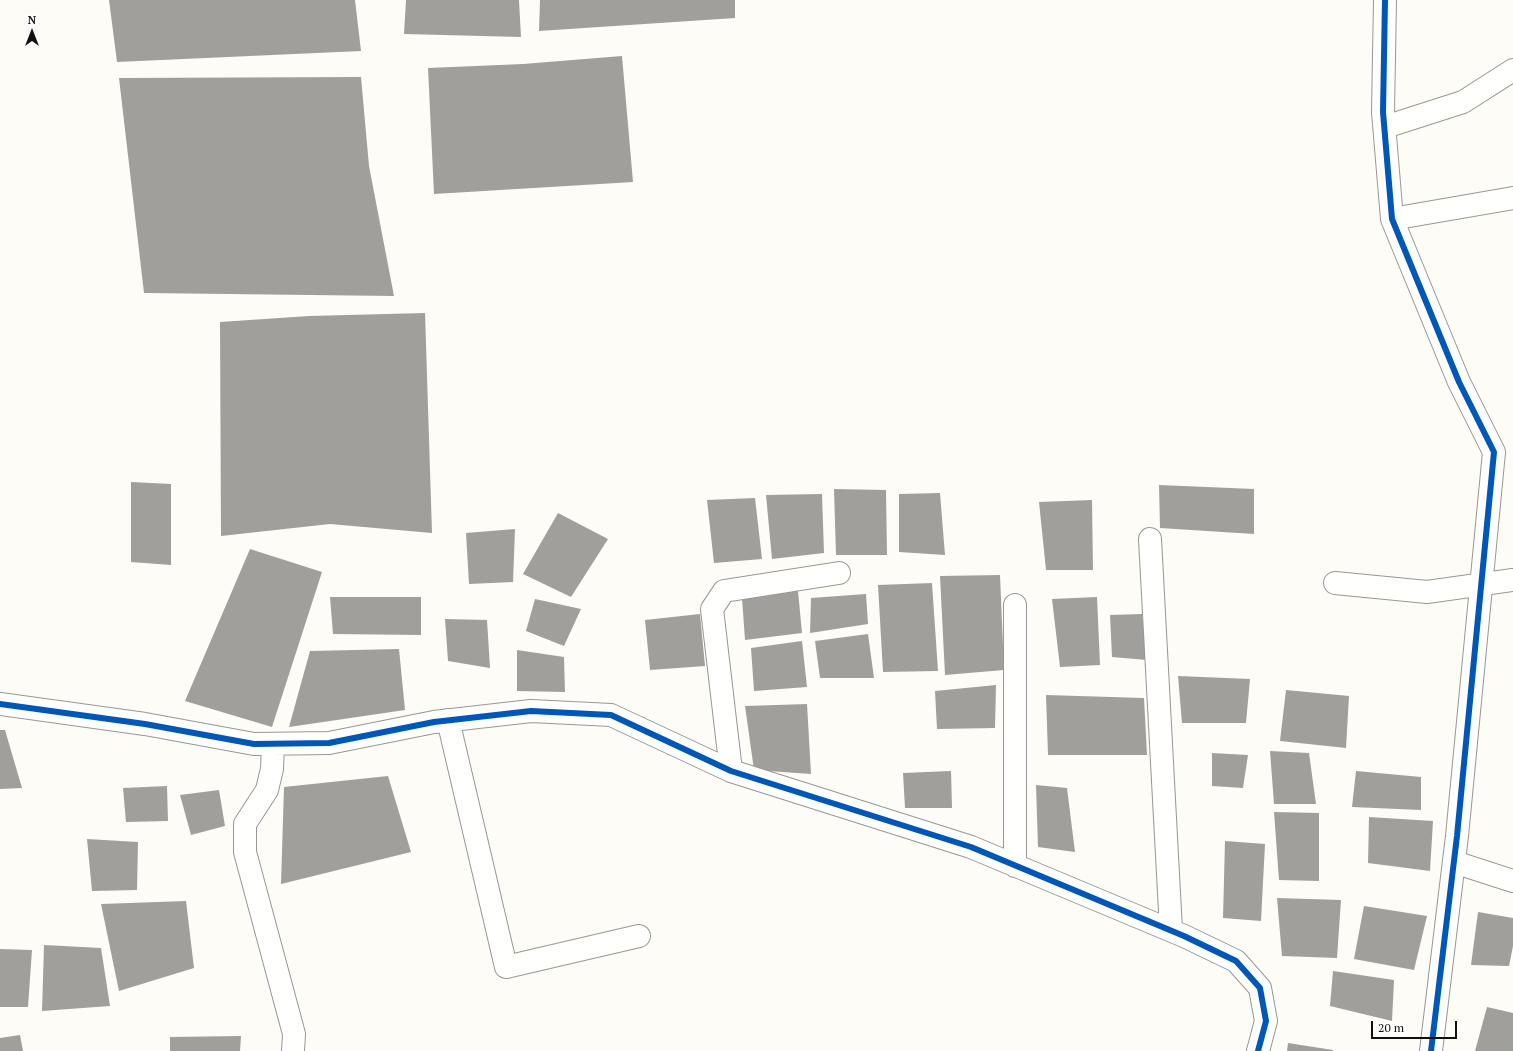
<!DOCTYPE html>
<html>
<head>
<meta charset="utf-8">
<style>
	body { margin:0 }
	#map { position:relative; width:1513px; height:1051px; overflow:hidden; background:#fdfcf7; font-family:"PT Serif",serif }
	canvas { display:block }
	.north { position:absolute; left:12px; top:12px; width:40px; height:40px; -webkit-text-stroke:3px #fff; paint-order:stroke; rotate:0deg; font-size:11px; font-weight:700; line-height:16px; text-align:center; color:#111 }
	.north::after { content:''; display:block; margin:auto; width:14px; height:18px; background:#111; clip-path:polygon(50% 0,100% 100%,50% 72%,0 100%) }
	.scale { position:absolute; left:1371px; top:1021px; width:86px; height:18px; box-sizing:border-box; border:2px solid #111; border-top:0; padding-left:5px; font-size:12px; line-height:14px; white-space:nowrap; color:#111; -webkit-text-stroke:3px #fff; paint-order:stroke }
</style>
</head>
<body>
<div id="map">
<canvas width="1513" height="1051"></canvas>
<div class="north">N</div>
<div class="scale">20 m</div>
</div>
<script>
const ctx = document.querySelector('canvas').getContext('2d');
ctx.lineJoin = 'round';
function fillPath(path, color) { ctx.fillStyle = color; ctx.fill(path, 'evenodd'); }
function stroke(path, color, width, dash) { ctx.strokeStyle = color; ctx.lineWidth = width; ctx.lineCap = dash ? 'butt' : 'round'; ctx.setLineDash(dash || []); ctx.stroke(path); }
fillPath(new Path2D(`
	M109,0H355L361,51L117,62Z
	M406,0H519L521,37L404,34Z
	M540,0H735V18L539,31Z
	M622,56L633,182L434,194L428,68L523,64Z
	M361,77L369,166L394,296L144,293L119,78Z
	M425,313L432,533L330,524L221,536L220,322L309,316Z
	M131,482L171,484V565L131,562Z
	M1159,485L1254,489V534L1160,528Z
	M834,489L886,490L887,555H836Z
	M940,493L945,555L899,552V494Z
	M822,494L824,553L772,559L766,495Z
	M755,498L762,559L714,563L707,500Z
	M1092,500L1093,570H1046L1039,502Z
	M558,513L608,539L571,597L523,574Z
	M515,529L513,582L469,584L466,533Z
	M250,549L322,572L272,727L185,701Z
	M1000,575L1004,670L945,675L940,576Z
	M932,583L938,671L883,672L878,585Z
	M798,591L802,633L745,640L742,598Z
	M866,594L868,624L810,633L811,598Z
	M330,597H421V635L333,634Z
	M1097,597L1100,665L1060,667L1052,599Z
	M535,599L581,609L564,646L526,631Z
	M700,614L705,666L650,670L645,620Z
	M1142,614L1147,660L1112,657L1110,615Z
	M445,619L487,620L490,668L448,661Z
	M868,634L874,678H820L815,641Z
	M802,641L807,687L754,691L751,648Z
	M399,649L405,710L289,727L310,651Z
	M517,650L564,657L565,692L517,691Z
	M1178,676L1250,679L1246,723H1182Z
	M996,685L995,728L937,729L935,691Z
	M1286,690L1349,696L1346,748L1280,741Z
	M1046,695L1144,698L1147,755H1048Z
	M807,704L811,774L754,770L745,706Z
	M0,730H5L22,788L0,789Z
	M1270,751L1309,753L1316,804H1274Z
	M1212,753L1248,755L1243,788L1212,786Z
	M951,771L952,808H905L903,773Z
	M1356,771L1421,777V810L1352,807Z
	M388,776L411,852L281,884L284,787Z
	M1036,785L1067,788L1075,852L1038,847Z
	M167,786L168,821L126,822L123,788Z
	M219,790L225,826L191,835L180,795Z
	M1274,812L1319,813V881L1279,880Z
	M1369,817L1433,821L1430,871L1368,863Z
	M87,839L138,842L137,890L92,891Z
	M1225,841L1265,844L1261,921L1223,918Z
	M1277,898L1341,900L1337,958L1282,956Z
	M186,901L194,968L119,991L101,904Z
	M1364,906L1427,916L1414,970L1354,959Z
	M1478,912L1513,918V946L1509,966L1471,965Z
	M44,945L101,948L110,1006L42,1011Z
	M0,949L32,950L28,1007H0Z
	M1333,971L1394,980L1392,1021L1330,1006Z
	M1487,1007L1513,1013V1051H1475Z
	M20,1035L23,1051H0V1038Z
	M241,1036L240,1051H170V1037Z
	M1288,1043L1333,1050V1051H1287Z`), '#a19f9c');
const minor = new Path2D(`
	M1385,0L1383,112L1392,219L1459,382L1494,452L1457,836L1431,1051
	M1385,127L1463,102L1513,70
	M1392,219L1513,198
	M1150,539L1171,930
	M1335,583L1427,592L1513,580
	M1015,605V866
	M0,704L145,724L254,744L329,743L434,722L531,711L611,715L731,771L971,847L1184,936L1236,961L1260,988L1266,1021L1258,1051
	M448,720L506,967L639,936
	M273,744L272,769L267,790L245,824V852L294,1034L293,1051
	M731,771L712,609L724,591L839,573
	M1454,862L1513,881`);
stroke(minor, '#979795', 24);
stroke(minor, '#fffffe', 22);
stroke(new Path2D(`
	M1385,0L1383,112L1392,219L1459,382L1494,452L1457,836L1431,1051
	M0,704L145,724L254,744L329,743L434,722L531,711L611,715L731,771L971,847L1184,936L1236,961L1260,988L1266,1021L1258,1051`), '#0057b8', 6);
</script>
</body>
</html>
